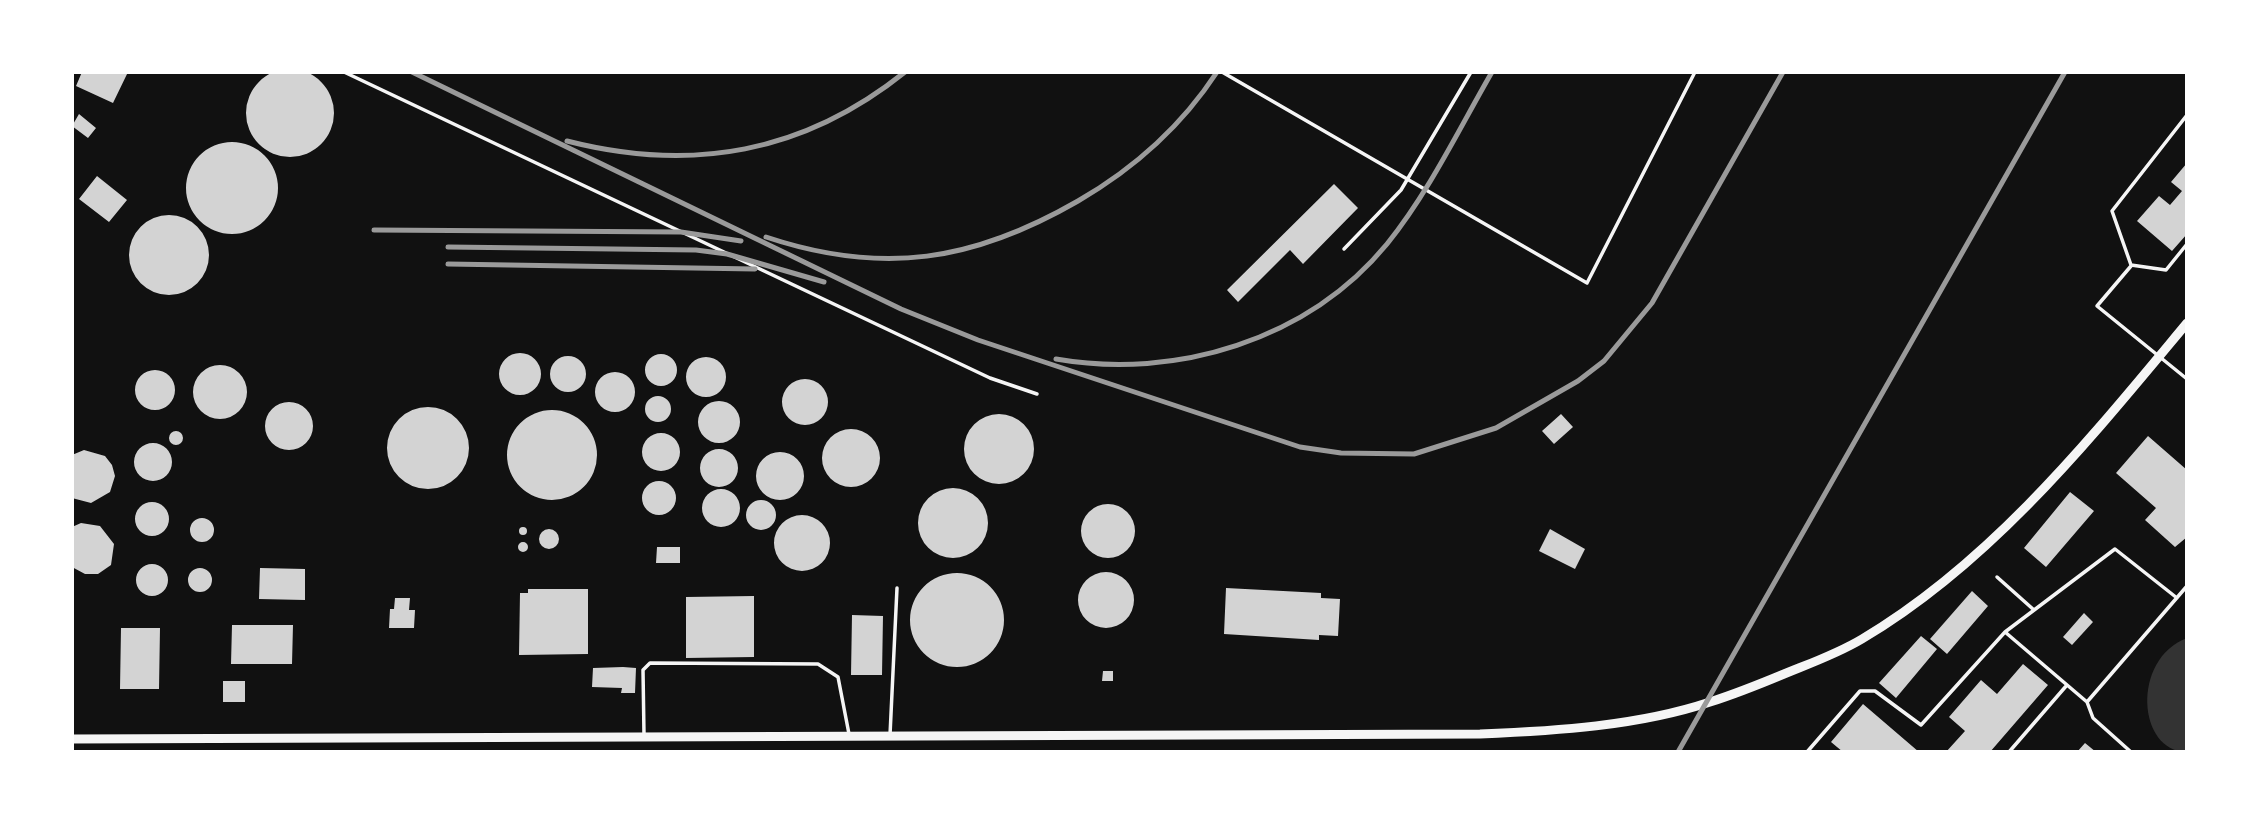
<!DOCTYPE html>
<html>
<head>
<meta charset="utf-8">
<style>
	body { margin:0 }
	#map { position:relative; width:2259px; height:824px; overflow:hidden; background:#111; font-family:"IBM Plex Serif",serif }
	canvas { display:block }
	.frame { position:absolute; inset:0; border:74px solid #fff; pointer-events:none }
</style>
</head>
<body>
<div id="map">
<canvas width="2259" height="824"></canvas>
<div class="frame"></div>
</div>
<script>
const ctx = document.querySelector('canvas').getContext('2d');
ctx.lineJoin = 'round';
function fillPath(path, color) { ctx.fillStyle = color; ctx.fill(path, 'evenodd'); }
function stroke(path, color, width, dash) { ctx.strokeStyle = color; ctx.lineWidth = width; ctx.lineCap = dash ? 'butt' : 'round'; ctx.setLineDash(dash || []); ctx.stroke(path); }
fillPath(new Path2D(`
	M2187,638V752C2137,752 2131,659 2187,638Z`), '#333');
fillPath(new Path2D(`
	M246 113a44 44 0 1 1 88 0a44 44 0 1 1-88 0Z
	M82,72H128L113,103L76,86Z
	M79,114L96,128L88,138L72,126Z
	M186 188a46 46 0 1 1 92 0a46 46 0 1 1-92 0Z
	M2187,163V234L2172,251L2137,221L2159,196L2170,205L2182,191L2171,182Z
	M97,176L127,200L109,222L79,199Z
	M1334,184L1358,208L1303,264L1290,250L1238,302L1227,290Z
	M129 255a40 40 0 1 1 80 0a40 40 0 1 1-80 0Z
	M499 374a21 21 0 1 1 42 0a21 21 0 1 1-42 0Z
	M645 370a16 16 0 1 1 32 0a16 16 0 1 1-32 0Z
	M550 374a18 18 0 1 1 36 0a18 18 0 1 1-36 0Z
	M686 377a20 20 0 1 1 40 0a20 20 0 1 1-40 0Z
	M193 392a27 27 0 1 1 54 0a27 27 0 1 1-54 0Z
	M135 390a20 20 0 1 1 40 0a20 20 0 1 1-40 0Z
	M595 392a20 20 0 1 1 40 0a20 20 0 1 1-40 0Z
	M782 402a23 23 0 1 1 46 0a23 23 0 1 1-46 0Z
	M645 409a13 13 0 1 1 26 0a13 13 0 1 1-26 0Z
	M698 422a21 21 0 1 1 42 0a21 21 0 1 1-42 0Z
	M265 426a24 24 0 1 1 48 0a24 24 0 1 1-48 0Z
	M387 448a41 41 0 1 1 82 0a41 41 0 1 1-82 0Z
	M507 455a45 45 0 1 1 90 0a45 45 0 1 1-90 0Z
	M964 449a35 35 0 1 1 70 0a35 35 0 1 1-70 0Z
	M1561,414L1573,427L1554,444L1542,431Z
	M822 458a29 29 0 1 1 58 0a29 29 0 1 1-58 0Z
	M169 438a7 7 0 1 1 14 0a7 7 0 1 1-14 0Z
	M642 452a19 19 0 1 1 38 0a19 19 0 1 1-38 0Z
	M2148,436L2187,470V537L2175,547L2145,520L2156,508L2116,473Z
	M134 462a19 19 0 1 1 38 0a19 19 0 1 1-38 0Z
	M700 468a19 19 0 1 1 38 0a19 19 0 1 1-38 0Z
	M84,450L105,456L112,465L115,476L110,492L91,503L72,498V455Z
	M756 476a24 24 0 1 1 48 0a24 24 0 1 1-48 0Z
	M642 498a17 17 0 1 1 34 0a17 17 0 1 1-34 0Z
	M918 523a35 35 0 1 1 70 0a35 35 0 1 1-70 0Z
	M702 508a19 19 0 1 1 38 0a19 19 0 1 1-38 0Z
	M2070,492L2094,511L2046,567L2024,548Z
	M746 515a15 15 0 1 1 30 0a15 15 0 1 1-30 0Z
	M135 519a17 17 0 1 1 34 0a17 17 0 1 1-34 0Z
	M1081 531a27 27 0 1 1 54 0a27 27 0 1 1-54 0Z
	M774 543a28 28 0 1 1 56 0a28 28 0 1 1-56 0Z
	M190 530a12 12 0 1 1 24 0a12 12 0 1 1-24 0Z
	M81,523L100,526L114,544L111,565L98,574H85L72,567V527Z
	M519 531a4 4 0 1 1 8 0a4 4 0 1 1-8 0Z
	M1550,529L1585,549L1575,569L1539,551Z
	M539 539a10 10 0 1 1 20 0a10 10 0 1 1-20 0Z
	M518 547a5 5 0 1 1 10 0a5 5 0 1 1-10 0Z
	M657,547H680V563H656Z
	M136 580a16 16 0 1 1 32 0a16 16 0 1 1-32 0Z
	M260,568L305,569V600L259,599Z
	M188 580a12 12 0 1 1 24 0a12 12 0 1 1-24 0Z
	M1078 600a28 28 0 1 1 56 0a28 28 0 1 1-56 0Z
	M910 620a47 47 0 1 1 94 0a47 47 0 1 1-94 0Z
	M1226,588L1321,593V598L1340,599L1338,636L1319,635V640L1224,634Z
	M528,589H588V654L519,655L520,593H528Z
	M1972,591L1988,606L1947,654L1930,639Z
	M754,596V657L686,658V597Z
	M395,598H410L409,610H415L414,628H389L390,609H394Z
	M2084,613L2093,622L2072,645L2063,637Z
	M852,615L883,616L882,675H851Z
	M232,625H293L292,664H231Z
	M121,628H160L159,689H120Z
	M1921,636L1937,649L1896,698L1879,683Z
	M2023,664L2048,685L1990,752H1946L1965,731L1949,717L1981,680L1997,694Z
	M623,667L636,668L635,693H621L622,688L592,687L593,668Z
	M1103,671H1113V681H1102Z
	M223,681H245V702H223Z
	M1863,704L1919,752H1843L1831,742Z
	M2085,743L2096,752H2077Z`), '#d3d3d3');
stroke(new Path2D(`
	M344,72L990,378L1037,394
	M1222,72L1587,283L1695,72
	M1344,249L1401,190L1471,72
	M2131,265L2112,211L2187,115
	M2131,265L2166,270L2187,244
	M2131,266L2097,306L2187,379
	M1997,577L2034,610
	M2087,702L2187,586
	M644,735L643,670L650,663L818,664L838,677L849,734
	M890,735L897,588
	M1807,752L1860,691H1875L1921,725L2005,632
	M2009,752L2067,685
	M2131,752L2093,718L2087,702L2005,632L2115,549L2177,598`), '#f5f5f5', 3.5);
stroke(new Path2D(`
	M72,739L1480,734C1555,731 1638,726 1710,702C1735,694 1760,684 1784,674C1811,663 1837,654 1862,639C1992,562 2091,438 2187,323`), '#f5f5f5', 9);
stroke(new Path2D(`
	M412,72L901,309L978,340L1300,447L1341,453L1414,454L1496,428L1578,381L1604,361L1652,303L1783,72
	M567,141C692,173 804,153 905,72
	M374,230L681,232L741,241
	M766,237C883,276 974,261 1078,201C1135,168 1181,127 1217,72
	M448,247L696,250L727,254L824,282
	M448,264L755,269
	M1056,359C1176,380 1308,340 1387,244C1429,192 1459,129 1492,72
	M1678,752L2065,72`), '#9a9a9a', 5);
</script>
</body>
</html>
